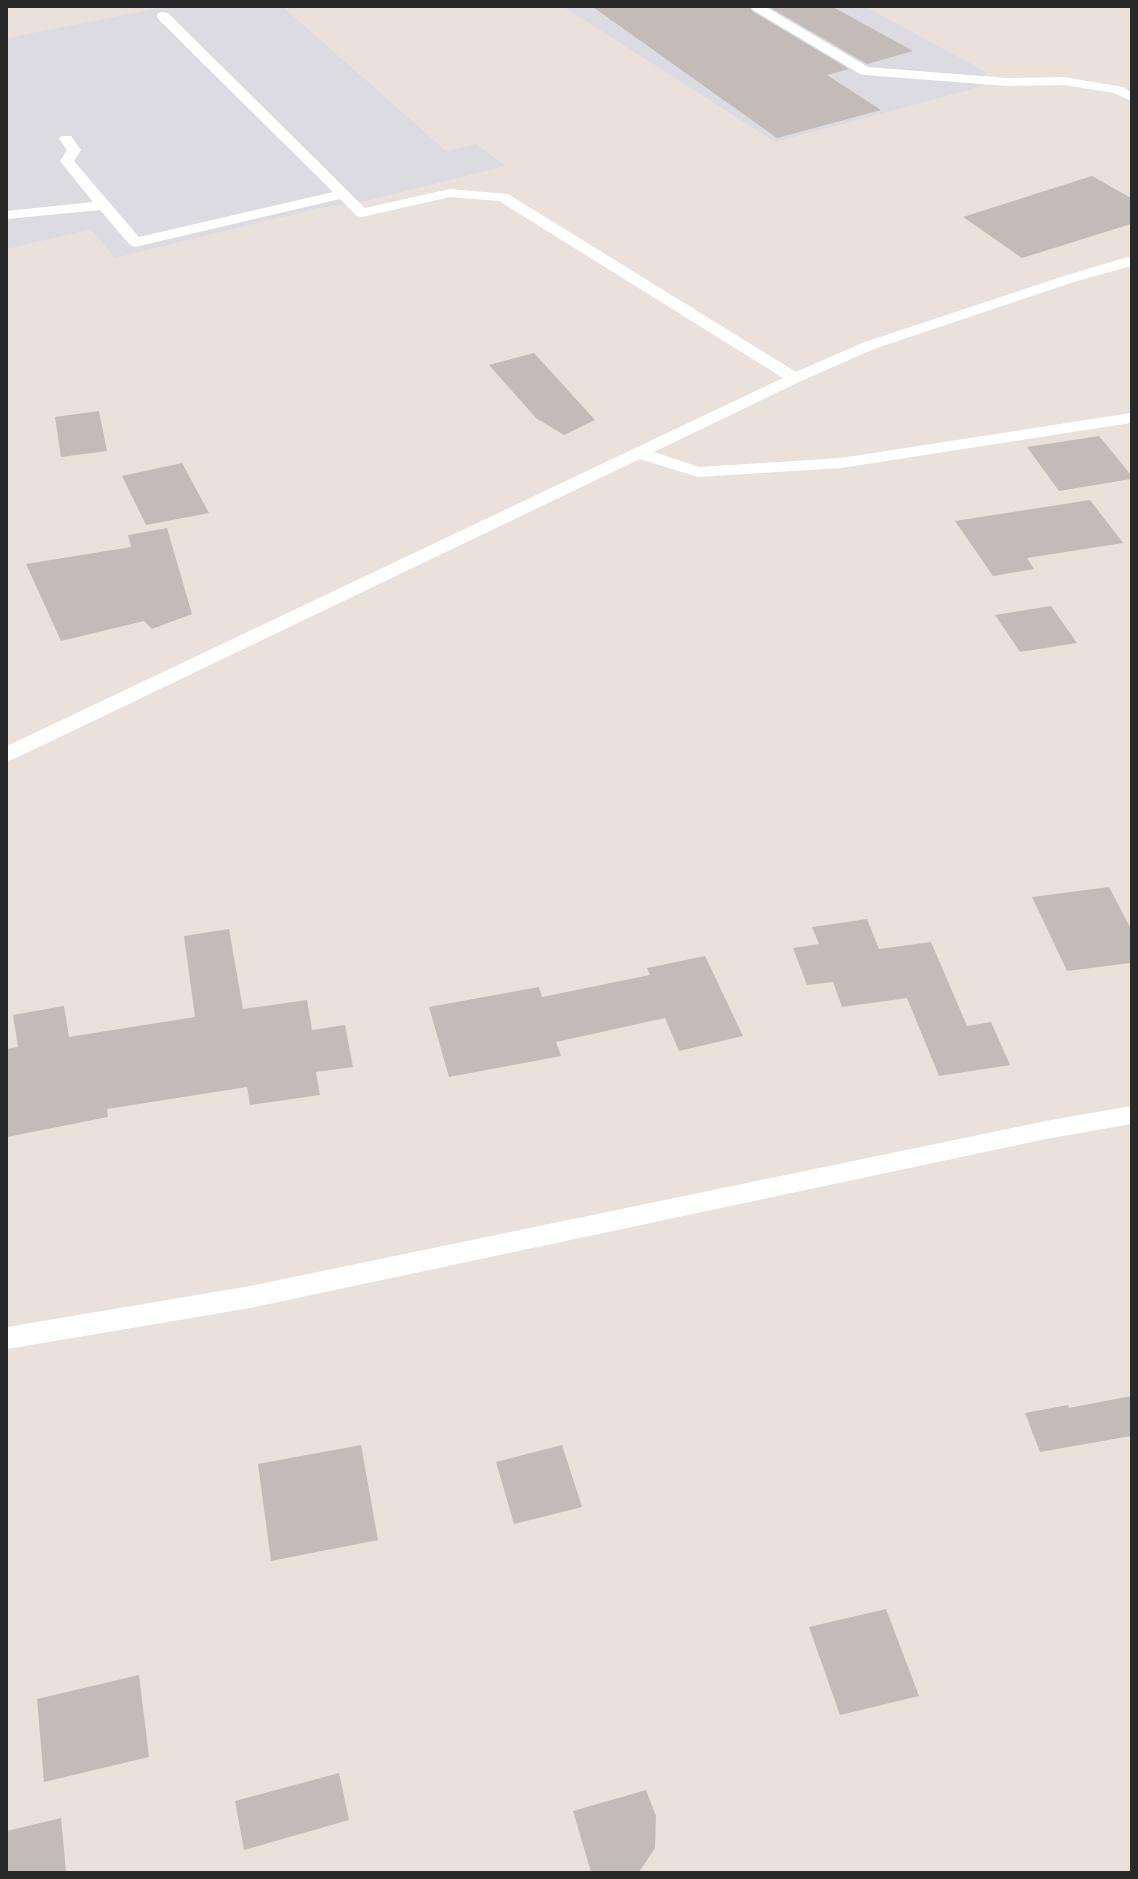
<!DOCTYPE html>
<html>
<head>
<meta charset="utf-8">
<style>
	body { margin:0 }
	#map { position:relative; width:1138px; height:1879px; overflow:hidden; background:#eae1db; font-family:"DM Sans",sans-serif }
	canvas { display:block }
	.frame { position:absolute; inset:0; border:8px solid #282828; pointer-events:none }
</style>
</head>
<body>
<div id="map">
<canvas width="1138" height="1879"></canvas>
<div class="frame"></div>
</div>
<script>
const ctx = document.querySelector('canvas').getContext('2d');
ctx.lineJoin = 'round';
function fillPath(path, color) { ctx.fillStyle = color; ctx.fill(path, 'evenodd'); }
fillPath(new Path2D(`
	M164,7H283L446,151L476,144L506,166L353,204L318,208L115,258L91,229L7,249V38Z
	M564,7H866L986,72L980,87L775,142Z`), '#dcdbe2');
fillPath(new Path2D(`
	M593,7H750L752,11L849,69L827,75L881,110L777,138Z
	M769,7H833L913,51L867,64Z
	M1092,176L1131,198V224L1022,258L963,217Z
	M534,353L595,420L564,435L536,418L489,365Z
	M99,411L107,451L61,457L55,417Z
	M1099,436L1131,475V479L1059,491L1027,447Z
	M182,463L209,513L146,525L122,476Z
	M1090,500L1123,543L1027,558L1034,569L993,576L955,521Z
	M167,528L192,614L152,629L144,621L61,641L26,564L131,547L128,535Z
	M1051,606L1077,643L1020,652L995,615Z
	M1109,887L1131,929V963L1067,971L1032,897Z
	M867,919L879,949L931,942L967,1026L991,1022L1010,1065L939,1076L907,998L842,1007L833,982L807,985L793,948L819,944L812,927Z
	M229,929L243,1009L307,1000L312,1030L345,1025L353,1067L316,1072L320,1095L250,1105L247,1087L107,1109L108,1117L7,1137V1049L18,1047L13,1015L64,1006L69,1037L195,1017L184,936Z
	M705,956L743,1036L679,1051L665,1018L556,1042L561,1056L449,1077L429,1007L539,987L542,997L650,975L647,968Z
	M1131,1396V1436L1040,1452L1025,1413L1068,1405L1069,1408Z
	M361,1445L378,1540L271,1561L258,1464Z
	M562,1445L582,1507L514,1524L496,1462Z
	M886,1609L919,1696L840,1715L809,1627Z
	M139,1675L149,1757L44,1782L37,1699Z
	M339,1773L349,1820L244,1850L235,1801Z
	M646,1790L656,1816L655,1848L639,1872H591L573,1811Z
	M61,1818L66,1872H7V1831Z`), '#c2bbb8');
fillPath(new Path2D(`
	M751,7H766L868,67L1007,78L1064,77L1123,87L1131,92V101L1114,93L1064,85L1007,86L865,75L860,74L753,10Z
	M163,12L168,13L365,208L450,189L508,194L796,372L862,343L1064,276L1131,256V266L1074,282L874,349L801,381L654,452L699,467L841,458L1131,413V423L841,468L698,477L640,459L14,759L7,761V746L783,378L499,201L450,197L362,217L357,216L340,199L135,247L130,245L100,210L7,219V211L93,202L60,161L67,150L59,139L61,136H71L81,150L74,161L139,237L333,192L158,19L157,16L158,13Z
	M1131,1106V1124L1046,1139L250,1308L7,1349V1327L250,1286L1046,1121Z`), '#fff');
</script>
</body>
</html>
